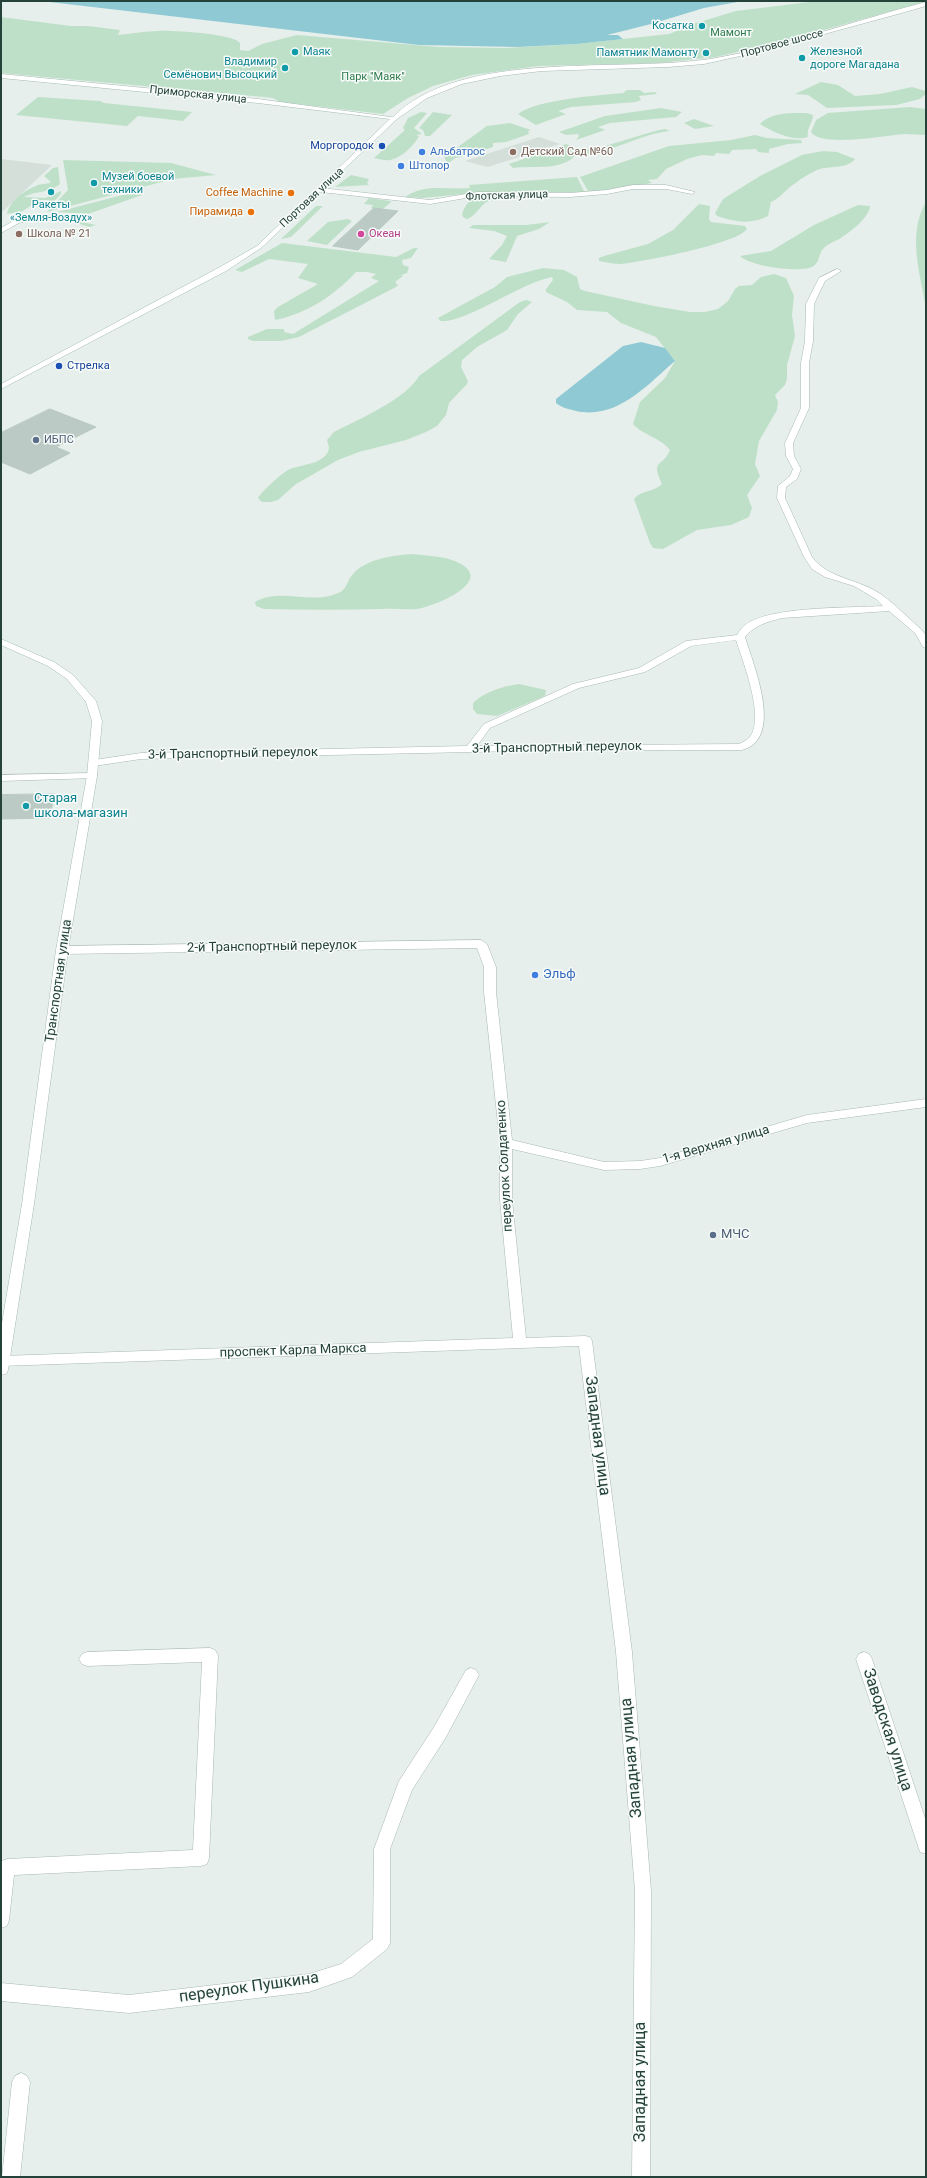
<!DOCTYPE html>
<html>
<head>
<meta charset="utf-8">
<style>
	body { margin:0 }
	#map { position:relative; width:927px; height:2178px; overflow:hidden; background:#e6efeb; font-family:Roboto,sans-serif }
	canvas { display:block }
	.frame { position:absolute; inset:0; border:2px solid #24423a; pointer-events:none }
</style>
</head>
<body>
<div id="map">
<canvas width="927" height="2178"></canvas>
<div class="frame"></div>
</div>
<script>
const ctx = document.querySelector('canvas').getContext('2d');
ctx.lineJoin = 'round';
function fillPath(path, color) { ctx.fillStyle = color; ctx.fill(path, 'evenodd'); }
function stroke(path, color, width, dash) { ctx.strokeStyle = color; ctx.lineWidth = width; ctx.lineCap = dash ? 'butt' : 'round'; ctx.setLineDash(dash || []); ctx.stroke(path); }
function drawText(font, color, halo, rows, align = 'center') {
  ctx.font = font + ' Roboto,sans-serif'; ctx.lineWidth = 3; ctx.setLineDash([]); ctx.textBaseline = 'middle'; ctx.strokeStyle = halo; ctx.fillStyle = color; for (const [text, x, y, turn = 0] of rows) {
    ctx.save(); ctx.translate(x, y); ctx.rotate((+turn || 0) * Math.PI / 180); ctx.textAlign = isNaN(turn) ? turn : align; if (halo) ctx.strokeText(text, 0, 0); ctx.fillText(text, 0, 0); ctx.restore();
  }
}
fillPath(new Path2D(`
	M539,137L560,144L488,167L465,161Z
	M1,159L52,165L1,213Z`), '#d4dfda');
fillPath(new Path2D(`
	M818,1L925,2L780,42L716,57L659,63L539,66L472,75L433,86L408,98L383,114L280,102L273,98L264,97L1,73V17L71,26H88L120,30L118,35C131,34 145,31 158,31C171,30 234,34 240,43V50L248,51L262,44L297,35L439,47L505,48L576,44L669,34L696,23L736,11Z
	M821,82L838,85L855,96L880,94L912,87L926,91V94L920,99L896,105L827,108L808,95L795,94Z
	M627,90H640L644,93L655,92L657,94L639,96L641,100L636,102L571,107L558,111L566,114L536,125L518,114C535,100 600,95 623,93Z
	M38,97L100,101L104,103L192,112L183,121L138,116L127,126L16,115Z
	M910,107L926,109V135C919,135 912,134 904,134C887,135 821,148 811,132L816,120L828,113Z
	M661,108L682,112L676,117L610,123L598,127L605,130L576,140L579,136L578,134L566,135L559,132L605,116Z
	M421,112L427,113L414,128L422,134L416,135L419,136C414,146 401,158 390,160C386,161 379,159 374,158L405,130L403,128L408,118Z
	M433,112L452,115L430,136H425L423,130L419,128Z
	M806,113L813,115C813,123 806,128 808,137C793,142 773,132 760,124C771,112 791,113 806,113Z
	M694,119L714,126L695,129L684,123Z
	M510,123L531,130L528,131L529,134L506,142L493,143V147L458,158L457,157L444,166H441L446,161L444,157L487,126Z
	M665,129L670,131C640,134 614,152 584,154V150L586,149C594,152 649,131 665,129Z
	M755,135L767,138L801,140L802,143L788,144L769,149V153L758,152L756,149L732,150L729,154L716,153L714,156L702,155L687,159L666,169L657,179L648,180L652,183L596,192L474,193L423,198L405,197C424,183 448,190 470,188L469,185L577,177L584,191H588L580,177L669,146L731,140Z
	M566,144L574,147L577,154C561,172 534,165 513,168L509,164Z
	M823,151L837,152L855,159C845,170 830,165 817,170C808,174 798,181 790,187C783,193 780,198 771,202L768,216C752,225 734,222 717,216L715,213L723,199L760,176L802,155Z
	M63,160L171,163L216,175L173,179L47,212L68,190Z
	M58,167L60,184C45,195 37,190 24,197L45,198L61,191V194L48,208L45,206L49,200H39L23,211L7,214C9,201 25,190 36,186C41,183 46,185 51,182L44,176L53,168Z
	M351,175L369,179L367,183L369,185L335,187Z
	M138,191L142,193V195L88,214L57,212Z
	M500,195L501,198C496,200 489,200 485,203C479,208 475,216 467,219L463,217L462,214C470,193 480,196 500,195Z
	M369,198L390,201L391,202L383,209L371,208L373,205L364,204Z
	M926,202V308C920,273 907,234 926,202Z
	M699,204L710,206L709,219L711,222L745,226L747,229C737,244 641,262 621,264C613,264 606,262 599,261V258L604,256L648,244L673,230Z
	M858,205L870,206C869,218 851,231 841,238C836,241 827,244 823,249C818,255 820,263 812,267C799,273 749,266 740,256L771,251L814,225Z
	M316,206H323L291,237L281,239Z
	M49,215L96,225L89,227L68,220L43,217Z
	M348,219L352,221L327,245L307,241L328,222Z
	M550,222L539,229L517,236L506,262L489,259L502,245L507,236L494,231L469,228L473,225H526Z
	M282,243L396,257L414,248H418L411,258L402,260L403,265L409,267L407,273L401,275L403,276L395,282L398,285L396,287L299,337L281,341H253L248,339V337L267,329H284V332L293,334L379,281L371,278L376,274L367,272H356C335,295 306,314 275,320L274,311L278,307L318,284L298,278L308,264L269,259L242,272L235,270Z
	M543,268L564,270L577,277L580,289L585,291L654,306L690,312H705L718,309L728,301L735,289L739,286L752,285L761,277L774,274L786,278L794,296L792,315L795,336L787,365V379L785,385L775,395L778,402L777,410L759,441L755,464L760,476L747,495L752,508L749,517L731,525L697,530L663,549L653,548L650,543L634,499C641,490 654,492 662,484C650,458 663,468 670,450C660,437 644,436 633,424L640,402L665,378L675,361L656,337L621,323L607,312L577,310L567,302L546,292V289L553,280L552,277C520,283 465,324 440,321L438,318L495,287L507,277Z
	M526,300L532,302L518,314L507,330L477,347L462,360L461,367L468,381L467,384L449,403L446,415L437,426L426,432L406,440L359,452L338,460L296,484L278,500L271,502H262L258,498C262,491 281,474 288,470C299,464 328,465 329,447L327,440L334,432C359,419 406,399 419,376L520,302Z
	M413,554C428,556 447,556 461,564C494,583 432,607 417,609C406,610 394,608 383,609C343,610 304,610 264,609L256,606L255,602C278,588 308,603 333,595C349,590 344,585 353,574C365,559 395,555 413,554Z
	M519,684L546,690L545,696L497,716L477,714L473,709V703C484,692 503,686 519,684Z`), '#bfe0c8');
fillPath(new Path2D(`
	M41,1H743L704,8L651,24L607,35H618L623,39L576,44L517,47L419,45Z
	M641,342L665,348L675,361C647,385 617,420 576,411C569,409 562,408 556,403V399L623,346Z`), '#8ec9d4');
const building = new Path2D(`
	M374,208L398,211L358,250L333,246Z
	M50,409L96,427L56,447L70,453L30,474L1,462V433Z
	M54,794L50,818L1,819V795Z`);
fillPath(building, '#bbcac4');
stroke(building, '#b8c9c2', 1);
const street = new Path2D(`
	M926,2V6L898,14L758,52L704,64L668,67L542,71L500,76L462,84L427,98L397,119L392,118C461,47 624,74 716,58C785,46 857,20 926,2Z
	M633,185H666L695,192L692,194L666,189H633L607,194L570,197L478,196L430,204L321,192L318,190L321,188L430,200L478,192L570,193L607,190Z
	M36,215L38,216V218L19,223L1,233V228L15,220Z
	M837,269L841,271L825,281L814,304L813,341L809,363V408L793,443L794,456L801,469L797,479L786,487L785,498L812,557C828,579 860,579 882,595C896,605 909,619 922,630L926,636V648L923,647L915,633L889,611L782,618C767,622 755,625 745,637C753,664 785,739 742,750H565L141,759L94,766L89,763L94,760L141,753L467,746L484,724L573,684L639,668L686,641L737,635C739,632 742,627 745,625C769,606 851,608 883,606L876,599L854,586L825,577L812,569L804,557L777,498L778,486L790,476L793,469L786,456L785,443L801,408V363L805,341L806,304L819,278ZM736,640C743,662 765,717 750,737C747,740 743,742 739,744L477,746L490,728L579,688L645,672L691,646Z
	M92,773L96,774V778L1,781V775Z
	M481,940L487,944L496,967V992L512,1140L604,1162L640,1161L660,1158L807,1115L926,1099V1107L807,1123L660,1166L640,1169L604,1170L512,1149V1200L526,1338L585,1336L590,1337L592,1341L632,1652L651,1891L650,2177H632L635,1891L616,1652L579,1346L1,1366L2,1356L513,1338L500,1200V1143L484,992V967L477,948L62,954L56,950L62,946Z
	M210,1648L215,1650L218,1655L209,1858L207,1864L201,1866L14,1875L9,1920L7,1926L1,1928V1861L7,1859L193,1850L202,1662L87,1666L82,1664L79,1659L82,1654L87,1652Z
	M864,1652L869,1654L872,1659L926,1821V1854L920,1852L918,1846L856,1659L859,1654Z
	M471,1668L476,1670L479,1675L446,1737L412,1790L390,1849V1943L387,1949L352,1977L309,1992L129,2013L1,2001V1983L129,1995L309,1974L341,1964L373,1939L374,1849L399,1781L434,1727L466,1670Z
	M21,2073L27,2076L30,2082L20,2177H2L12,2082L15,2076Z`);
const secondary = new Path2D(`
	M1,74L258,99L398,118L261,248L226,271L1,389V384L220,267L257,246L390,119L258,103L1,78Z
	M1,639L54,662L73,675L96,701L102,721L97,776L68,950L34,1204L8,1370L6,1374L1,1375V1329L22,1204L56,950L87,776L92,721L86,702L67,679L48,666L1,645Z`);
stroke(street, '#a8b8b2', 1);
stroke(secondary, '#a4bbb3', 1);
fillPath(street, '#fff');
fillPath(secondary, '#fff');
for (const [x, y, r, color] of [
	[702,26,4,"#0f9aa8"],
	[295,52,4,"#0f9aa8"],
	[706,53,4,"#0f9aa8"],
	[802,58,4,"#0f9aa8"],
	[285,68,4,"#0f9aa8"],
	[382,146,4,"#1a4fb4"],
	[422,152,4,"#3f7fe0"],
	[513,152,4,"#8d6e63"],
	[401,166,4,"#3f7fe0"],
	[94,183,4,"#0f9aa8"],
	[51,192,4,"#0f9aa8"],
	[291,193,4,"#e8710a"],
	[251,212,4,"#e8710a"],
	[19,234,4,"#8d6e63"],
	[361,234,4,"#d1479c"],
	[59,366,4,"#1a4fb4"],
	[36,440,4,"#5c6f8a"],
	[26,806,4,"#0f9aa8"],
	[535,975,4,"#3f7fe0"],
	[713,1235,4,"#5c6f8a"]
]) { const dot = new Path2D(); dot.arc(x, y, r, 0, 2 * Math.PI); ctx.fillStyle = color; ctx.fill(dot); stroke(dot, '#f7fbf9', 1.5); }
drawText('11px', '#0d838f', '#f7fbf9', [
	["Косатка",694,26],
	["Маяк",303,52,"left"],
	["Железной",810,52,"left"],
	["дороге Магадана",810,65,"left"],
	["Памятник Мамонту",698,53],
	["Владимир",277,62],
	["Семёнович Высоцкий",277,75],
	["Музей боевой",102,177,"left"],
	["техники",102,190,"left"],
	["Ракеты",51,205,"center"],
	["«Земля-Воздух»",51,218,"center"]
], 'right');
drawText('11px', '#2d7a4b', '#f7fbf9', [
	["Мамонт",731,33],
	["Парк \"Маяк\"",373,77]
]);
drawText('11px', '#24423a', '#f7fbf9', [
	["Портовое шоссе",782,44,-15],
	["Приморская улица",198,95,6],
	["Флотская улица",507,196,-2],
	["Портовая улица",312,198,-43]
]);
drawText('11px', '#164399', '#f7fbf9', [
	["Моргородок",374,146],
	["Стрелка",67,366,"left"]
], 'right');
drawText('11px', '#366cbe', '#f7fbf9', [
	["Альбатрос",430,152],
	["Штопор",409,166]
], 'left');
drawText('11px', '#785e54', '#f7fbf9', [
	["Детский Сад №60",521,152],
	["Школа № 21",27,234]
], 'left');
drawText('11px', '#c56008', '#f7fbf9', [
	["Coffee Machine",283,193],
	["Пирамида",243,212]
], 'right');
drawText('11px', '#b23c85', '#f7fbf9', [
	["Океан",369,234]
], 'left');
drawText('11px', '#4e5e75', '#f7fbf9', [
	["ИБПС",44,440]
], 'left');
drawText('13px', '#24423a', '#f7fbf9', [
	["3-й Транспортный переулок",557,748,-1],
	["3-й Транспортный переулок",233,754,-1],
	["2-й Транспортный переулок",272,947,-1],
	["Транспортная улица",59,981,-82],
	["1-я Верхняя улица",716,1145,-16],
	["переулок Солдатенко",505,1166,-93],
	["проспект Карла Маркса",293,1351,-2]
]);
drawText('13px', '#0d838f', '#f7fbf9', [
	["Старая",34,799],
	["школа-магазин",34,814]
], 'left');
drawText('13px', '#366cbe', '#f7fbf9', [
	["Эльф",543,975]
], 'left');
drawText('13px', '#4e5e75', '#f7fbf9', [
	["МЧС",721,1235]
], 'left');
drawText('16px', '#24423a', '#f7fbf9', [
	["Западная улица",597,1436,83],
	["Заводская улица",887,1730,72],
	["Западная улица",632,1758,-95],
	["переулок Пушкина",249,1988,-8],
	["Западная улица",641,2082,-90]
]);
</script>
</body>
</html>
